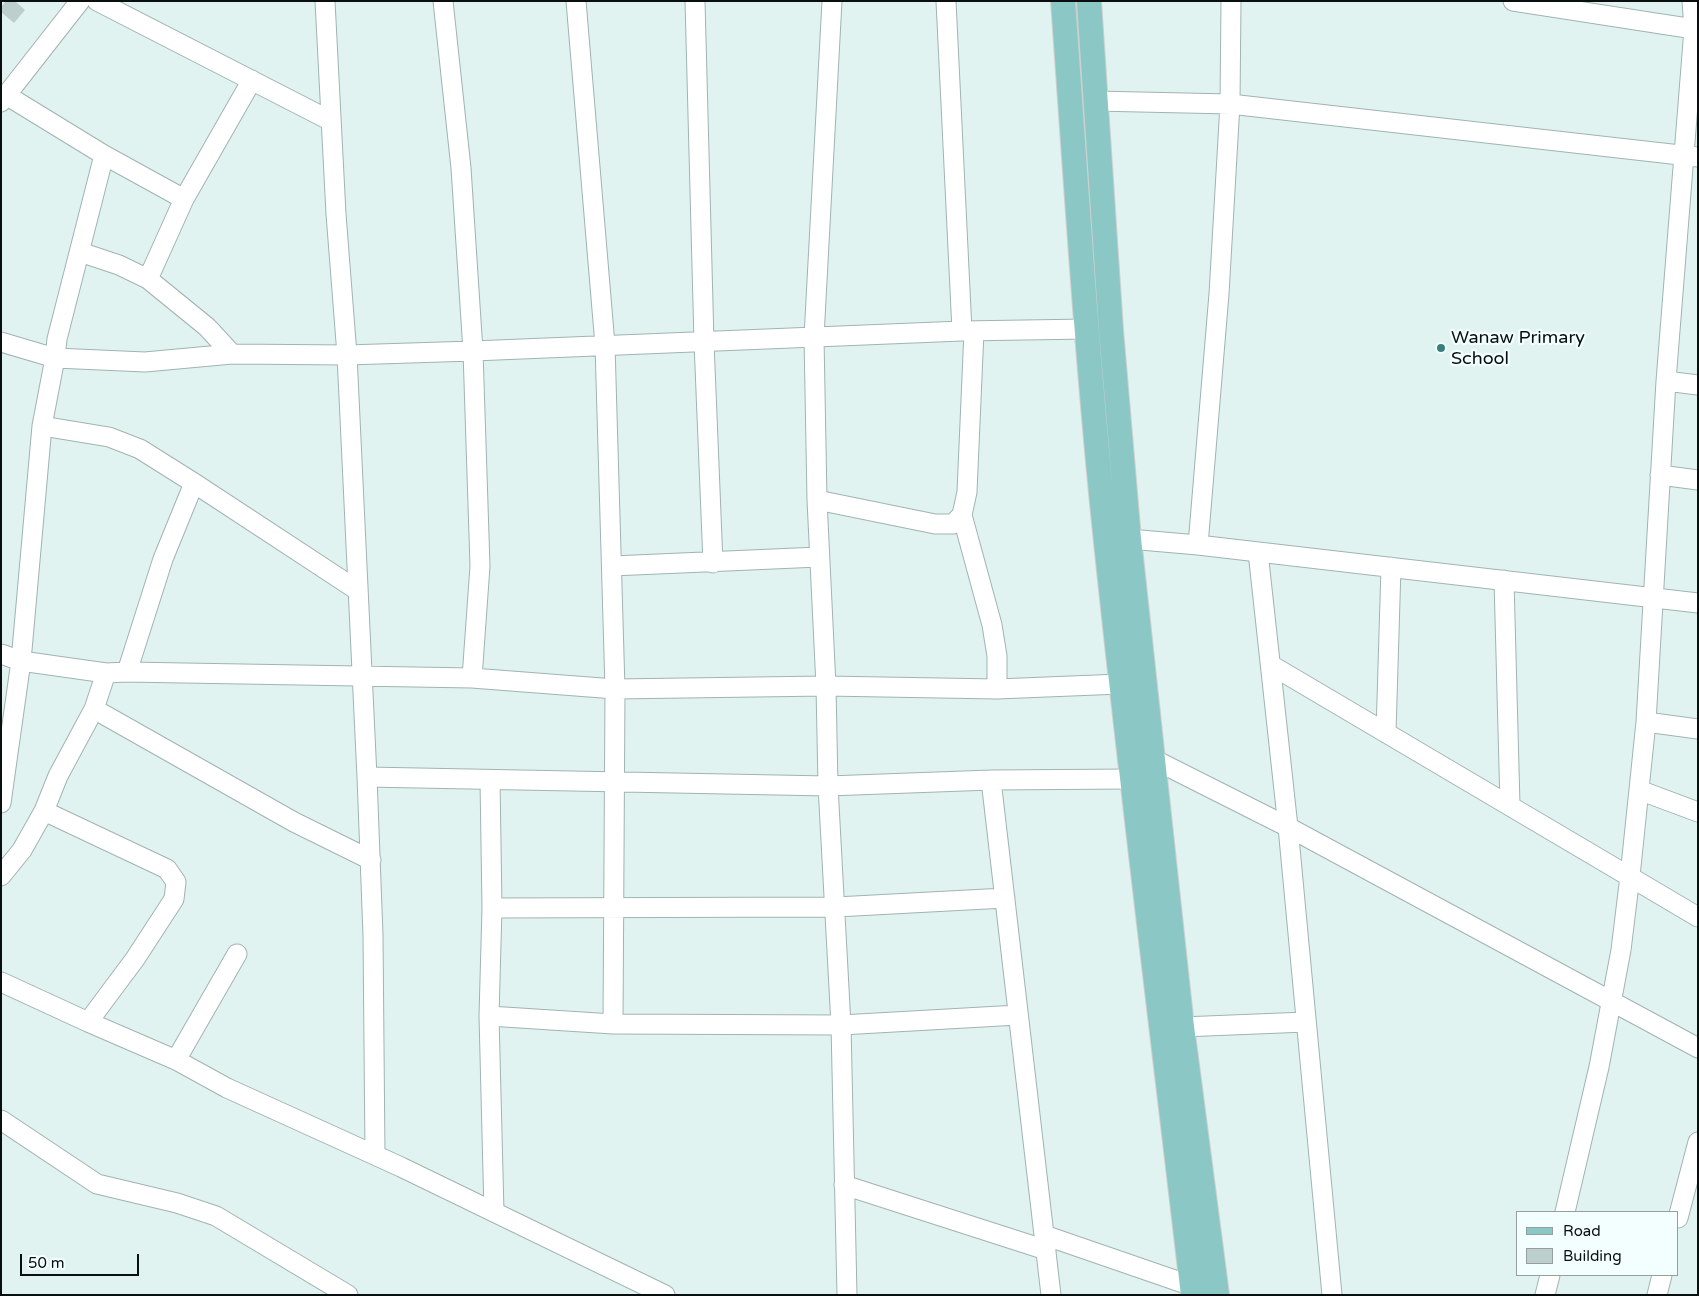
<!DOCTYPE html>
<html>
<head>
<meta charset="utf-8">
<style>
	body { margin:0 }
	#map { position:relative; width:1699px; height:1296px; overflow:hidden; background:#e0f3f1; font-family:"Varela Round",sans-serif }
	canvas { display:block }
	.frame { position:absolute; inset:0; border:2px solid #080f0e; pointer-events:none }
	.legend { position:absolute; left:1516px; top:1211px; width:162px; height:65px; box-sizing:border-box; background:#f3fffe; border:1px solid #959f9e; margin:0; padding:6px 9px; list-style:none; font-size:15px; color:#080f0e }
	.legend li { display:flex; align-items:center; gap:10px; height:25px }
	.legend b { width:25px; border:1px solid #959f9e }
	.scale { position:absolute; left:20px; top:1254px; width:119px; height:22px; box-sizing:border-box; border:2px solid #080f0e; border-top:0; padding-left:6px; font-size:15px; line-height:18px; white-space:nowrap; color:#080f0e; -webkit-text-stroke:4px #f3fffe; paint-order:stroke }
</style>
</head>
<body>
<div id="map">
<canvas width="1699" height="1296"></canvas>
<div class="frame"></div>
<ul class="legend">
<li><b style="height:6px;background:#8bc8c5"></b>Road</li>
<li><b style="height:14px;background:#bccfcd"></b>Building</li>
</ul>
<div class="scale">50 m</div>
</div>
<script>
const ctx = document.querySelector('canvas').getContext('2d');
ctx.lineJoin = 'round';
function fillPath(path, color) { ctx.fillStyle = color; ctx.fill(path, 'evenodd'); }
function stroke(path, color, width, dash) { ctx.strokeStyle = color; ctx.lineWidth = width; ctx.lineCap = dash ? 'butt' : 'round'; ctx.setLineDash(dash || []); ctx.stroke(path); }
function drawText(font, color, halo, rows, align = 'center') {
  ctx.font = font + ' "Varela Round",sans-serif'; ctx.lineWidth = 4.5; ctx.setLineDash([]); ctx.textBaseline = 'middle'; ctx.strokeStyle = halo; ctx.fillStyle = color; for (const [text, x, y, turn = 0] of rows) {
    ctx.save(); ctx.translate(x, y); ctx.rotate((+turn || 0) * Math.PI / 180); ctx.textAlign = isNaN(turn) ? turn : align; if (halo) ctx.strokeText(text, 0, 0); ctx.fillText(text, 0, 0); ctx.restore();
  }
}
fillPath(new Path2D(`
	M6,1H15L25,10L14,23L1,12V7Z`), '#bccfcd');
const minor = new Path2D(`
	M97,1L331,121
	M325,1L336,214L347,355L367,777L373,935L375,1155
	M443,1L461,168L473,351L480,566L472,678
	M576,1L605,345L615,689L613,1024
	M695,1L704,342L713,563
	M832,1L814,337L817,500L826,686L828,786L841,1025L847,1295
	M946,1L962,331
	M1513,1L1694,29
	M6,95L104,155L184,199
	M1095,101L1230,104L1698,157
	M1,102L80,1
	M80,252L119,265L148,279L207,327L232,354
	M148,279L184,199L252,80
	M1,342L55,358L145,362L232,354L347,355L473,351L962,331L1087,329
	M1666,381L1698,385
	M42,426L109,437L140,449L194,483L357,590
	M1660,475L1698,480
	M817,500L935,524H953L962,515L967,492L974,331
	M962,515L992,625L997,656V689
	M1129,539L1198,545L1698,603
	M1198,545L1219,294L1230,104L1231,1
	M1258,552L1288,827L1332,1295
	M612,566L819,557
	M1504,580L1510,805
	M1,654L21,661L106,673L127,672L472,678L615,689L826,686L997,689L1121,684
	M1271,665L1698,917
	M127,672L163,559L194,483
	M94,709L294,822L371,860
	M1646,722L1698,729
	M1386,733L1391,567
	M1153,759L1288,827L1698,1048
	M367,777L828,786L991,780L1131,779
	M490,780L492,908L489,1016L494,1212
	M991,780L1051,1295
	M1639,790L1698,812
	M1,803L21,661L42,426L55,358L57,339L104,155
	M44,811L167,869L176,882L174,899L135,959L88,1022
	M1,876L22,850L44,811L58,776L94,709L106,673
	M492,908L836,907L1005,898
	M1,982L88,1022L176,1060L227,1088L401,1167L665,1295
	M489,1016L613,1024L841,1025L1018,1015
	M1182,1027L1306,1022
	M176,1060L237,954
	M1,1120L97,1184L177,1203L216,1216L348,1295
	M844,1185L1046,1250
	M1565,1212L1599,1067L1621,950L1630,876L1646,722L1666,381L1694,29L1692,1
	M1678,1218L1698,1142
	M1044,1235L1192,1286
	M1545,1295L1550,1275
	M1657,1295L1662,1275`);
const major = new Path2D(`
	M1063,1C1076,181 1087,362 1106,542C1132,793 1164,1044 1193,1295
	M1089,1L1111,330L1129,539L1182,1027L1217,1295`);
stroke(minor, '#a1b3b2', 21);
stroke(major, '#cecfcf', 26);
stroke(minor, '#fff', 19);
stroke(major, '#8bc8c5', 24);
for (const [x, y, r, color] of [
	[1441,348,5,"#39807c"]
]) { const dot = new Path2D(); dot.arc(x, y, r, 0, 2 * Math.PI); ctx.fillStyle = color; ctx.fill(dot); stroke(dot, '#f3fffe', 2); }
drawText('18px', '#080f0e', '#f3fffe', [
	["Wanaw Primary",1451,338],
	["School",1451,359]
], 'left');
</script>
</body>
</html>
